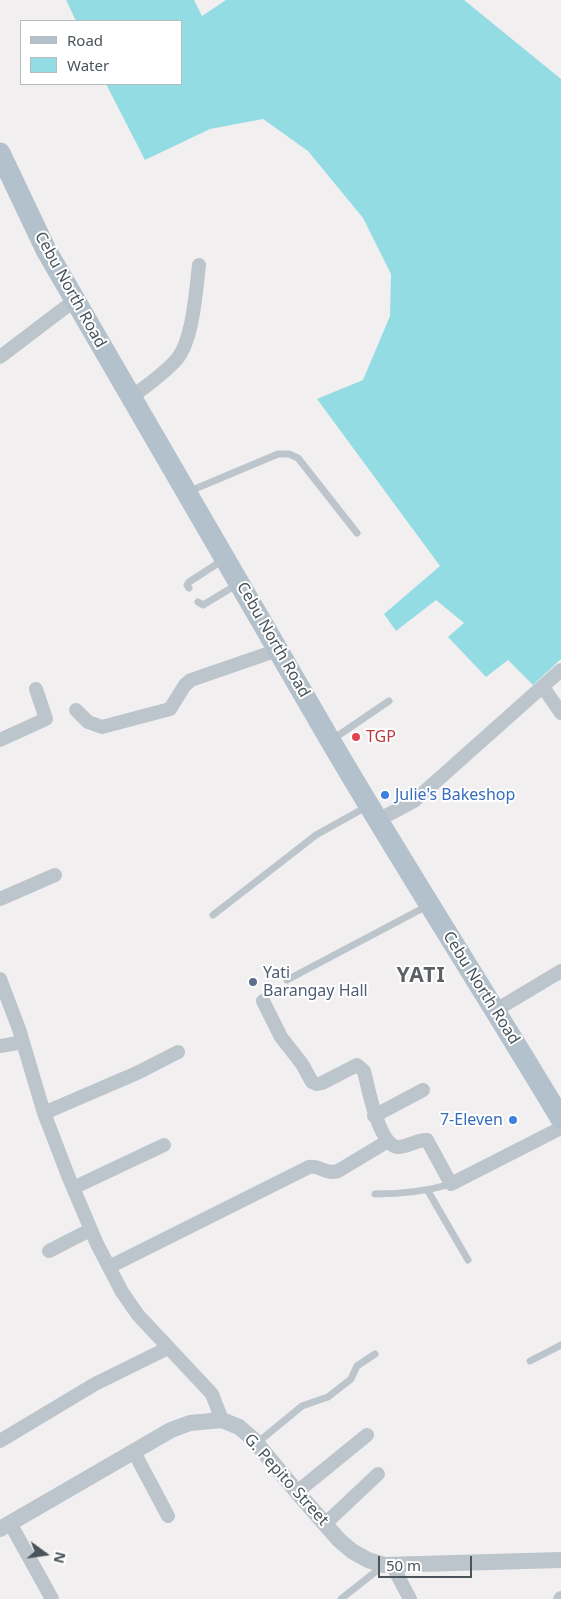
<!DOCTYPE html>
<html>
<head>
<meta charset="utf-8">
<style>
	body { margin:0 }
	#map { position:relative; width:561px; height:1599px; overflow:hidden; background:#f2eff0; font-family:"Noto Sans",sans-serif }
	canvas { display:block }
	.legend { position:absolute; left:20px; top:20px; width:162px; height:65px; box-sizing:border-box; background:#fff; border:1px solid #b6bbbd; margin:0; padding:6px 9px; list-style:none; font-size:15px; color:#49545b }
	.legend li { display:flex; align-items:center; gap:10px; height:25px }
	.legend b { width:25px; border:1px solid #b6bbbd }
	.north { position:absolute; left:20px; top:1529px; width:50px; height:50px; -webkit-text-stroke:4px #fff; paint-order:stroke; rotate:104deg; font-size:14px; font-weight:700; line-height:20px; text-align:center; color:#49545b }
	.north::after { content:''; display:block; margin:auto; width:18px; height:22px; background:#49545b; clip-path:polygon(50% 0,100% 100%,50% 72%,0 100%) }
	.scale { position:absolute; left:378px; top:1556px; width:94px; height:22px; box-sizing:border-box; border:2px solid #49545b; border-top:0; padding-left:6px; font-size:15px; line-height:18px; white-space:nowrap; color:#49545b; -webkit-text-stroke:4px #fff; paint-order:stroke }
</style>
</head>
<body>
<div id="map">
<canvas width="561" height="1599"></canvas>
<ul class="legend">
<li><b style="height:6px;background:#b2c1cb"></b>Road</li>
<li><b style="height:14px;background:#94dce3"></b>Water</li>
</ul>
<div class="north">N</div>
<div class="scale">50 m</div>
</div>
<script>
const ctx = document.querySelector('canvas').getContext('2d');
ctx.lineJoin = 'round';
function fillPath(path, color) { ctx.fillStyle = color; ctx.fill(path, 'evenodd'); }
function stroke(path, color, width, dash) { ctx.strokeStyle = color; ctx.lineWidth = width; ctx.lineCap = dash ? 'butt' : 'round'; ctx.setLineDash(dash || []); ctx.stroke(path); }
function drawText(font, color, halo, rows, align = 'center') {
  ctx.font = font + ' "Noto Sans",sans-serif'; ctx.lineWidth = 4; ctx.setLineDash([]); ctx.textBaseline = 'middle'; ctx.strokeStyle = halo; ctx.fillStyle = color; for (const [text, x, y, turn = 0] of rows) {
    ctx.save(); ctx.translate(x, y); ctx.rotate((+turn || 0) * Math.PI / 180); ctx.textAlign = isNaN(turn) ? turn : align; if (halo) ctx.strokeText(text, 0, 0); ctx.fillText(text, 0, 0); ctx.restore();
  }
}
fillPath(new Path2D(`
	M66,0H194L202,16L226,0H464L561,79V659L533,685L508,660L486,677L448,637L464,623L436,600L396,631L384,614L440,566L317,399L363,380L390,316L391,274L363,218L308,151L263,119L210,129L145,160L106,84H181V21H76Z`), '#94dce3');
stroke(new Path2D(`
	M190,491L278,454H289L298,458L357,533
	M189,588L187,585L189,582L223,560
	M198,602L203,605L238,584
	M333,739L389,701
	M213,915L316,835L368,806
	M287,980L427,906
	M428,1191L468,1260
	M375,1194C402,1194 424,1192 451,1184
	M530,1361L561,1345
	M257,1443L302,1406L328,1397L351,1379L357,1366L375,1354
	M341,1599L384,1565`), '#bcc5cb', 7);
stroke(new Path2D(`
	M0,357L75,300
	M132,397C147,385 164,374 177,359C193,340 196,290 199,265
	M543,687L561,713
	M76,710L88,722L102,727L170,709L185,685L191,680L278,650
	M0,740L46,719L36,689
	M378,820L414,801L561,670
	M0,899L55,875
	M0,979L19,1029L44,1113L69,1178L97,1244L122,1292L138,1315L212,1394L222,1420
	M263,1001L281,1037L302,1064L312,1082L317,1084L322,1083L357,1065L364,1071C368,1087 378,1143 397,1147C407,1148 417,1139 427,1140L451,1184L561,1128
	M496,1010L561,971
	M0,1046L23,1042
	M44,1113L137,1073L178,1052
	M374,1116L423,1090
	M73,1188L164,1145
	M49,1251L90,1230
	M109,1267L309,1167C321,1165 325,1175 338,1171L388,1141
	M0,1441L95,1384L168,1348
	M134,1452L168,1516
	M297,1492L367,1435
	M10,1523L52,1599
	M325,1524L378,1474
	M392,1565L410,1599
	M560,1599L561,1598`), '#bcc5cb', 14);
stroke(new Path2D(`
	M0,1529L171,1430L190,1423L222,1420L239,1427L253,1439L297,1492L339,1540L352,1551L368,1560L384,1565L561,1560`), '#bcc5cb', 16);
stroke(new Path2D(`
	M0,153L46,250L330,740C405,868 485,992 561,1119`), '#b2c1cb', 21);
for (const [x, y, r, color] of [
	[356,737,5,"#e0444e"],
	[385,795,5,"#3f7fe0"],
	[253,982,5,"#5c6f8a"],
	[513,1120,5,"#3f7fe0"]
]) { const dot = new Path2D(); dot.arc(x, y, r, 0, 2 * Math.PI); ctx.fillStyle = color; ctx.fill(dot); stroke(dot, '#fff', 2); }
drawText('16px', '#49545b', '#fff', [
	["Cebu North Road",70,290,61],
	["Cebu North Road",273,640,60],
	["Cebu North Road",481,988,58],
	["G. Pepito Street",286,1480,48]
]);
drawText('16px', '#be3a42', '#fff', [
	["TGP",366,737]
], 'left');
drawText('16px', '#366cbe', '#fff', [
	["Julie's Bakeshop",395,795],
	["7-Eleven",503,1120,"right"]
], 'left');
drawText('16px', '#4e5e75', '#fff', [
	["Yati",263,973],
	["Barangay Hall",263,991]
], 'left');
ctx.letterSpacing = '1px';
drawText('bold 21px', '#5c6063', '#fff', [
	["YATI",421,976]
]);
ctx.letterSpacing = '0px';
</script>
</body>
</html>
